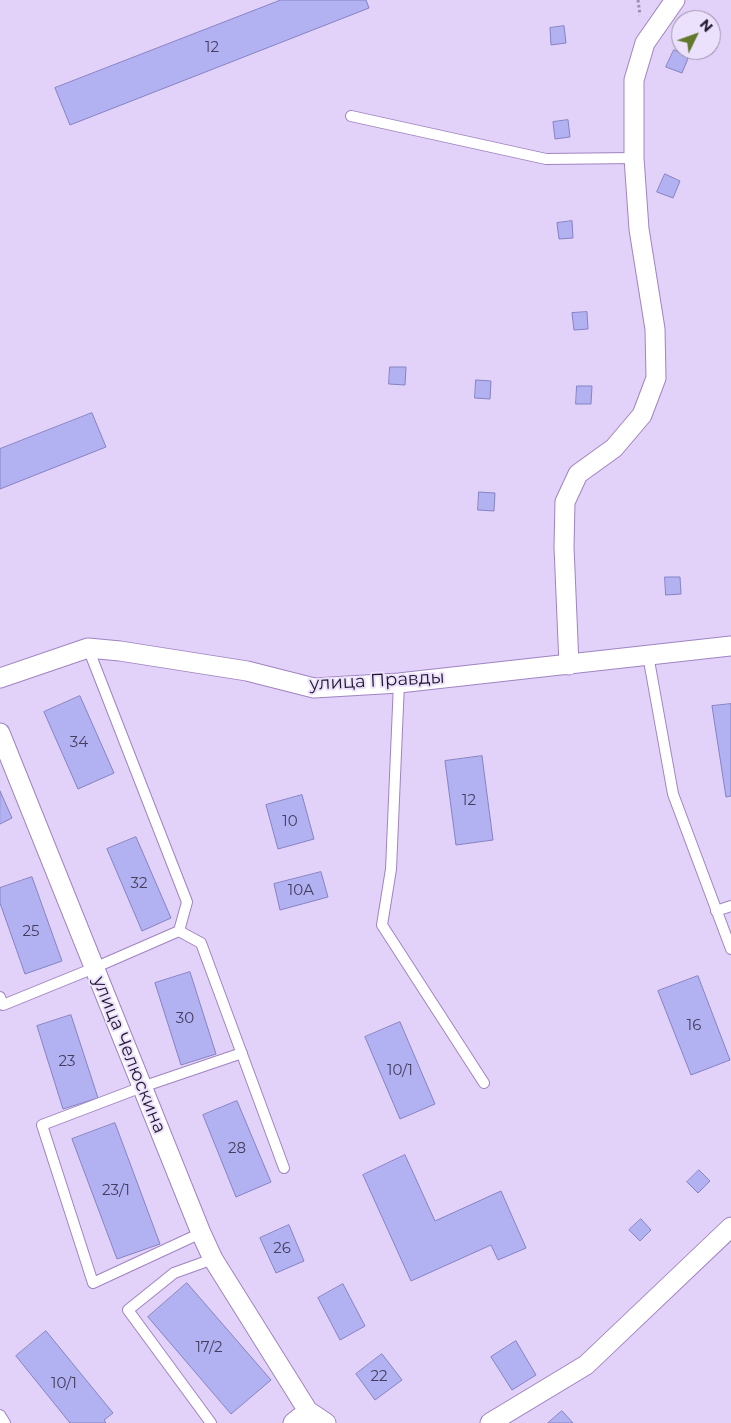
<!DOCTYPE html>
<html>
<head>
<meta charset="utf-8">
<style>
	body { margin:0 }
	#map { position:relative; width:731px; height:1423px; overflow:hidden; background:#e2d1f8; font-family:Montserrat,sans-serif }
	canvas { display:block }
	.north { position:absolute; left:671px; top:10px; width:50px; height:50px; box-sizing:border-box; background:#ece1fc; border:1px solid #9b8fa9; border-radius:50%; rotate:48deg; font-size:14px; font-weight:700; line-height:20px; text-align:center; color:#21152d }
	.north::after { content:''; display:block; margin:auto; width:18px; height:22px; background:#60792b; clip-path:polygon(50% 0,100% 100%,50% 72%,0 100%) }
</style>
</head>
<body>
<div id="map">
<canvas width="731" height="1423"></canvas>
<div class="north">N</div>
</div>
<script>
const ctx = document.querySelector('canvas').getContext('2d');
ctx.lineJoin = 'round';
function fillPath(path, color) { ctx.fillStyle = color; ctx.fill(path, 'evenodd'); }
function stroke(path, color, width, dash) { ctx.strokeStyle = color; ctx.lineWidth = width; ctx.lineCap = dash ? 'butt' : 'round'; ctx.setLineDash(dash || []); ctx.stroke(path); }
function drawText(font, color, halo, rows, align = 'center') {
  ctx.font = font + ' Montserrat,sans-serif'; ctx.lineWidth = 4; ctx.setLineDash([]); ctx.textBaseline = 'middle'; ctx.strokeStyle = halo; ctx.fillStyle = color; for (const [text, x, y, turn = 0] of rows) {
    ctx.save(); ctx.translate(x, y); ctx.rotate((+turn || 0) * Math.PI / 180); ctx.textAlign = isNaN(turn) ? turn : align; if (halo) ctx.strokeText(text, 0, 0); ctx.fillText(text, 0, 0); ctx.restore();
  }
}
const building = new Path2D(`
	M281,0H366L369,8L70,125L55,88Z
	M564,26L566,43L551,45L550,28Z
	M674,50L689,56L682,73L666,67Z
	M568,120L570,137L555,139L553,122Z
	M665,174L680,181L673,198L657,192Z
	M572,221L573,238L559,239L557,223Z
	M587,312L588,329L574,330L572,313Z
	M390,367H406L405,385L389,384Z
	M476,380L491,381L490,399L475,398Z
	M577,386H592L591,404H576Z
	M92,413L106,447L0,489V449Z
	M479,492L495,493L494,511L478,510Z
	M665,577H680L681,594L666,595Z
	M80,696L114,773L78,789L44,712Z
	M731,704V796L726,797L712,706Z
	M482,756L493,840L456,845L445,761Z
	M0,791L12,818L0,824Z
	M302,795L314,839L278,849L266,805Z
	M136,837L171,918L142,931L107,849Z
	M321,872L328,897L280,910L274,884Z
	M32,877L62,961L25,974L0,903V888Z
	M190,972L216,1054L181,1065L155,983Z
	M698,976L730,1060L691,1075L658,991Z
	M71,1015L98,1098L63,1109L37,1026Z
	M400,1022L435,1104L400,1119L365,1037Z
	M237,1101L271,1182L236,1197L203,1115Z
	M115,1123L160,1244L117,1259L72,1139Z
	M405,1155L435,1221L501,1191L526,1248L498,1260L491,1245L411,1281L363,1175Z
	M699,1170L710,1181L698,1193L687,1182Z
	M641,1219L651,1230L640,1241L629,1230Z
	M289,1225L304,1261L276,1273L260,1238Z
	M187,1283L271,1380L231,1414L148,1317Z
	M343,1284L365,1326L340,1340L318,1298Z
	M46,1331L113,1413L104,1420L106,1423H70L16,1356Z
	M516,1341L536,1375L512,1390L491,1357Z
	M382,1354L402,1380L375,1400L356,1374Z
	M562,1411L573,1423H548Z`);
fillPath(building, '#b2b1f2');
stroke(building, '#8583c3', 1);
const service = new Path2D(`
	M351,116L546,159L634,158
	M648,655L673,794L731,949
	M399,683L391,869L382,925L484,1083
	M716,911L731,906
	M179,931L201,943L284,1168
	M0,997L3,1005L94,968L179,931L187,902L88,648
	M201,1233L93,1283L42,1125L142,1087L242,1053
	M0,1415L5,1423
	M211,1423L128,1310L174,1273L213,1259`);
const minor = new Path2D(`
	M569,665L564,547L565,502L578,474L614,448L642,415L656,378L655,329L639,229L634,158V80L645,43L675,0
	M0,678L88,648L120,651L247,671L314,688L399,683L731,646
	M0,733L201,1233L213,1259L308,1411L326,1423
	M293,1423L308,1411
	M490,1423L586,1365L731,1227`);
stroke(service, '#a084c2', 12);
stroke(minor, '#a084c2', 21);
stroke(new Path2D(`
	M638,0L640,15`), '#9d8eaf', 3, [2.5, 2.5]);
stroke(service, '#fff', 10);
stroke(minor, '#fff', 19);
drawText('15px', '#453c5e', null, [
	["12",212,48],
	["34",79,743],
	["12",469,801],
	["10",290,822],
	["32",139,884],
	["10А",301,891],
	["25",31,932],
	["30",185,1019],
	["16",694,1026],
	["23",67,1062],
	["10/1",400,1071],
	["28",237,1149],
	["23/1",116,1191],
	["26",282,1249],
	["17/2",209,1348],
	["22",379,1377],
	["10/1",64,1384]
]);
drawText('18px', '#21152d', '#ece1fc', [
	["улица Правды",377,681,-3],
	["улица Челюскина",129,1055,68]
]);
</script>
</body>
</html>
